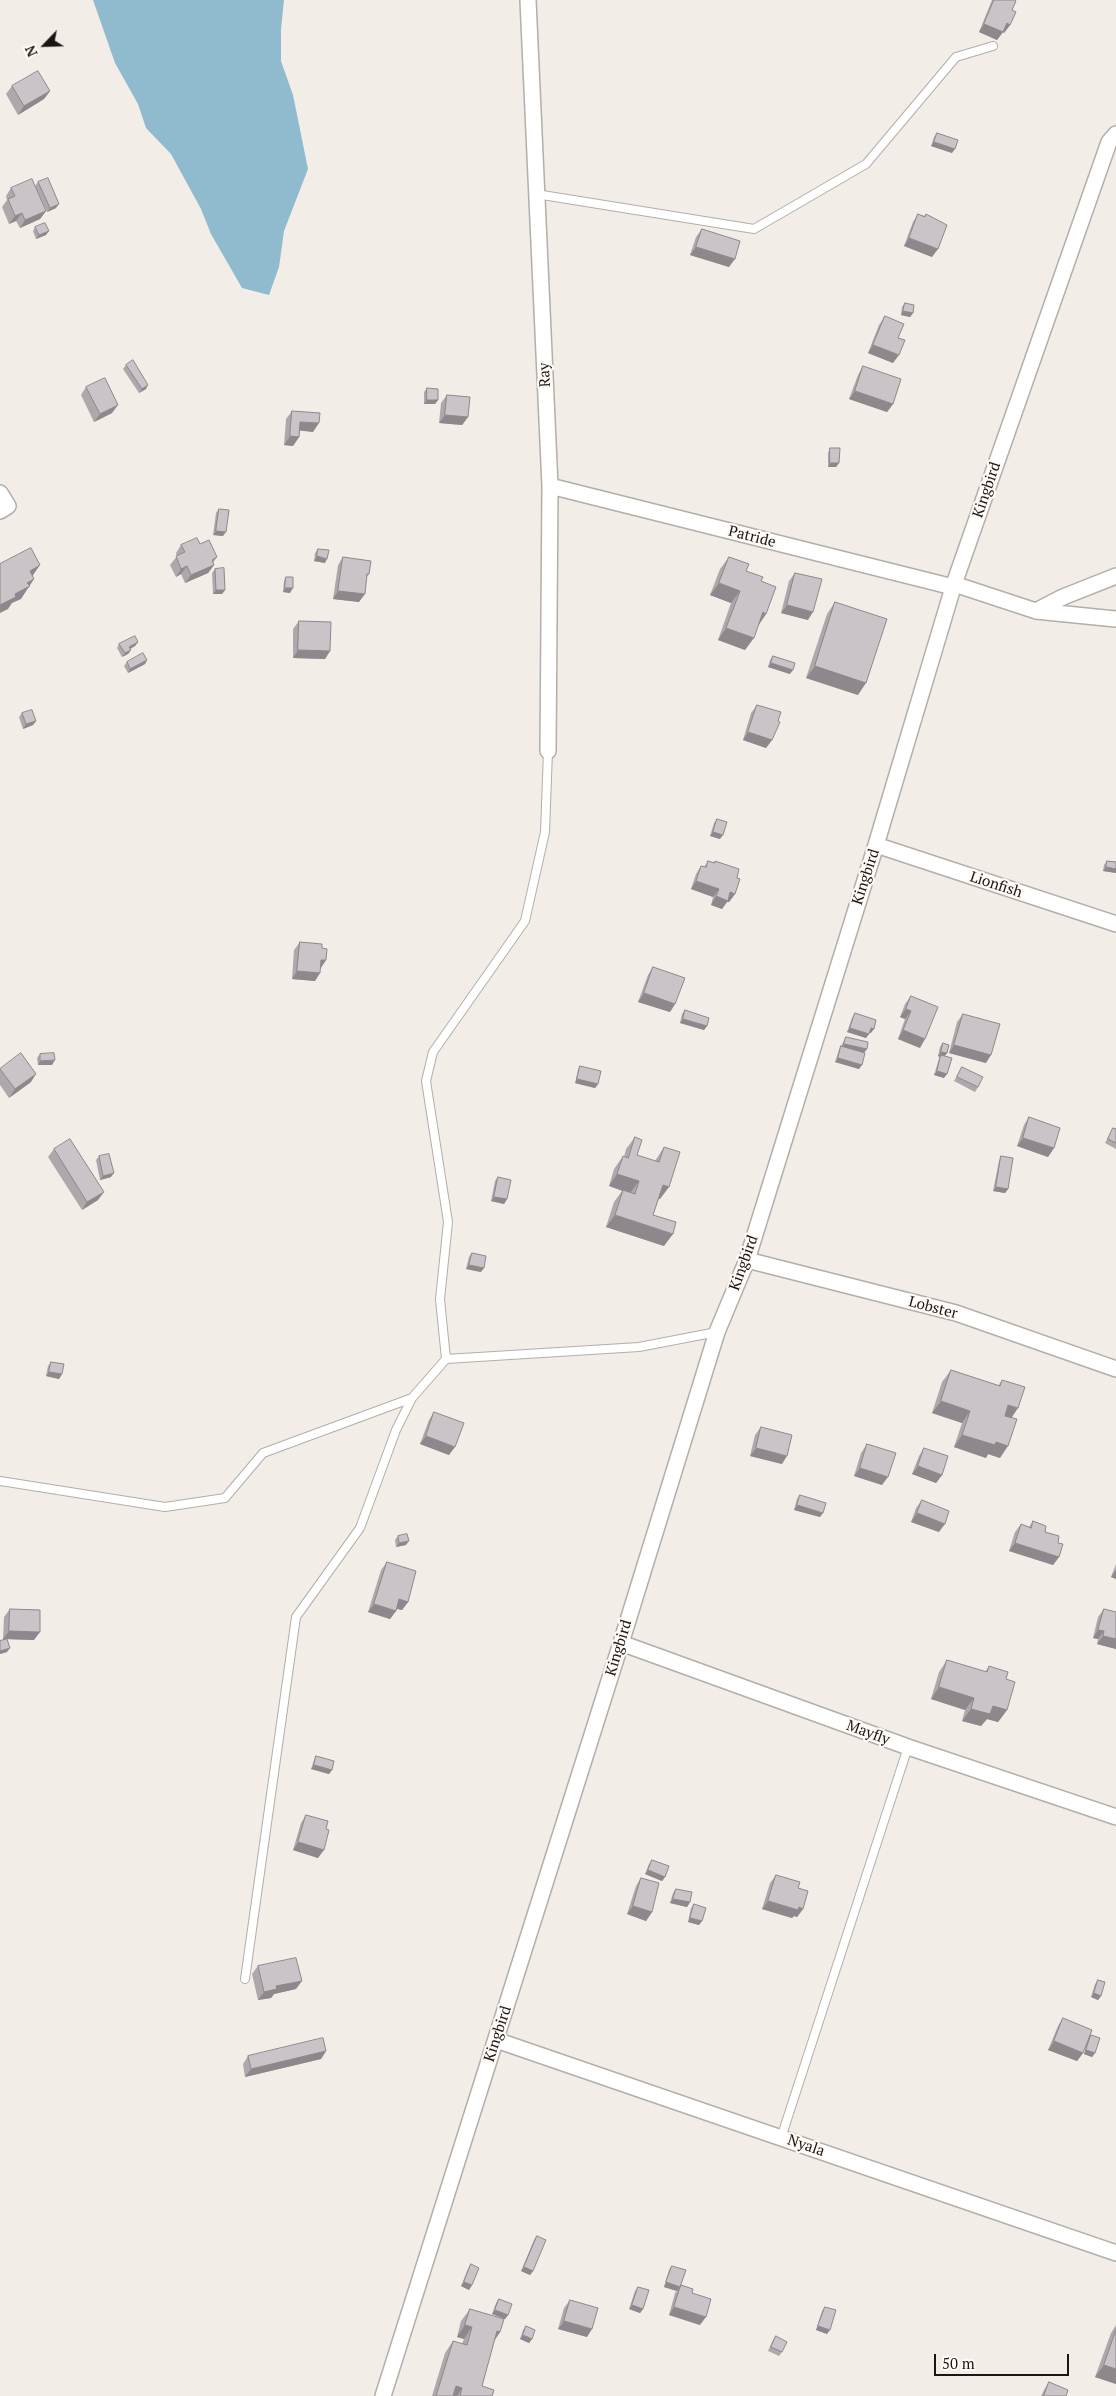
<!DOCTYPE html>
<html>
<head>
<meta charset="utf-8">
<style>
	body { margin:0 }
	#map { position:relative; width:1116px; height:2396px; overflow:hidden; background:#f2ede6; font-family:"PT Serif",serif }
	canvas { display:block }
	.north { position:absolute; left:20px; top:20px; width:50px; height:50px; -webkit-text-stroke:4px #fffaf5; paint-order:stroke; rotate:246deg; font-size:14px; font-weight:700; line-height:20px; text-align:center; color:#191715 }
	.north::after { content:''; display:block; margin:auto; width:18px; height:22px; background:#191715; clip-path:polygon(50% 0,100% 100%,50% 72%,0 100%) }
	.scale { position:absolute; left:934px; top:2354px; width:135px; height:22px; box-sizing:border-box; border:2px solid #191715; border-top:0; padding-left:6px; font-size:15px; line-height:18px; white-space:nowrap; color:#191715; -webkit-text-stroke:4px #fffaf5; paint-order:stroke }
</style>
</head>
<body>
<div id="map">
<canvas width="1116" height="2396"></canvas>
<div class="north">N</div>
<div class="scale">50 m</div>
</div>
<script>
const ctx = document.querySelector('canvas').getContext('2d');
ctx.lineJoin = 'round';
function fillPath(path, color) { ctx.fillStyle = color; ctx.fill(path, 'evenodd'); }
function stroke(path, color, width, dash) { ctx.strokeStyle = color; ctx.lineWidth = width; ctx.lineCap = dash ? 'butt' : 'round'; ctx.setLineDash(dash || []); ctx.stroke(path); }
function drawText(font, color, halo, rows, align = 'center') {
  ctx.font = font + ' "PT Serif",serif'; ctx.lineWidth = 4.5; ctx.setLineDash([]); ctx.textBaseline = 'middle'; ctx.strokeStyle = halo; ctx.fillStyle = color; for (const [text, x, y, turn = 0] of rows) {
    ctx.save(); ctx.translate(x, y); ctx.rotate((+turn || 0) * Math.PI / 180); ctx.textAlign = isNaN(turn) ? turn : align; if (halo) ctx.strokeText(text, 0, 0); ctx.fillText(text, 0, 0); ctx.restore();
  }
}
fillPath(new Path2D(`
	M93,0H284L281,29V61L293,95L308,169L284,231L279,267L269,295L242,288L211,234L201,209L171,154L146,128L138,104L115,63Z`), '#90bacd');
const lane = new Path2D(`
	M536,194L754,229L866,164L956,57L993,46
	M446,1359L440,1299L448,1222L426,1081L433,1052L525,921L545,832L548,751
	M0,1481L165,1507L225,1498L263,1453L412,1398L446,1359L639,1347L717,1332
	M245,1979L296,1617L360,1528L396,1430L412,1398
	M781,2138L908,1747`);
const street = new Path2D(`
	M528,0L550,486L548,751
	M550,486L953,587
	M0,493L8,506L0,511
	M954,584L1036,611L1116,619
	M1036,611L1063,597L1116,576
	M876,845L1116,924
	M747,1260L956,1313L1116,1369
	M621,1643L908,1747L1116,1817
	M496,2040L1116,2253
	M383,2396L621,1643L717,1332L747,1260L876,845L954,584L1109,142L1116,134`);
stroke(lane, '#b3aea8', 10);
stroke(street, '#b3aea8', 18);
stroke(lane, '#fff', 8);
stroke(street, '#fff', 15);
fillPath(new Path2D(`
	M992,0H1014L1010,25L1004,33L1003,32L997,40L979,32Z
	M12,86L50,91L44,99L18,115L6,94Z
	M937,133L952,153L931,146L934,137Z
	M38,182L56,208L47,212L35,186Z
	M11,188L46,211L40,219L20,228L16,221L9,224L2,207L7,200L6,196Z
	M918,214L924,216L926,214L932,257L904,246L913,222Z
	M35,227L46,235L36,239L33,231Z
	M702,229L729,267L690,255L696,237Z
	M905,303L913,313L910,317L901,315L902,307Z
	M885,316L898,338L893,363L868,353L879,325Z
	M126,365L146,389L139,393L123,369Z
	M863,366L893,404L887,412L849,399L858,375Z
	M86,387L112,413L94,422L81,395Z
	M427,388L438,400L435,404H424V392Z
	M447,395L468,417L462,425L439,423L441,403Z
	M292,411L313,432L300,430L299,437L293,446L284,445L286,419Z
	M830,448L839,463L836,467H828V453Z
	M219,509L223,536L213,535L216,513Z
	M200,544L217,557L213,563L214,565L208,573L185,583L181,574L176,577L170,565L177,556L176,553L181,545Z
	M318,549L325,563L314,561L315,553Z
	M343,557L369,574L367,577L359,602L333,599L338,565Z
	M729,557L746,571L761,581L766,614L759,624L745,650L718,640L731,603L710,595L720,569Z
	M215,569L225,590L222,594H213L212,573Z
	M795,573L808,620L781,613L789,581Z
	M286,577L290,593L283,592L284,581Z
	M835,602L858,695L806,678L827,614Z
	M299,621L330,651L325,659L293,658V629Z
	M138,642L135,646L130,649L131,650L128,654L122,657L117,648L119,644Z
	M773,656L790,674L768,667L770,660Z
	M147,660L145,664L128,673L124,666L127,662Z
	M757,705L772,740L766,748L743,740L751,713Z
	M22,713L36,721L33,725L23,729L19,717Z
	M717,819L720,839L710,836L714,823Z
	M708,861L714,863L715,861L737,878L735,894L729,902H727L722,909L711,905L713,897L691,889L696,874L701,866L704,867Z
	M1107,861L1116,862V873L1103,871L1104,865Z
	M300,942L322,948L326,960L321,968L315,981L292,979L294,950Z
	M653,967L675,1004L670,1012L638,1002L648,975Z
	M911,996L920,1048L898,1039L905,1019L900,1017L905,1004Z
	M685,1010L707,1026L704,1030L680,1023L682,1014Z
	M855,1013L871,1033H869L866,1038L847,1032L852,1018Z
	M963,1014L986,1063L949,1053L957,1022Z
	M846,1037L864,1052L859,1069L835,1062L839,1050Z
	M943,1043L947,1053L945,1056L944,1078L934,1075L939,1059L940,1057L938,1056L940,1047Z
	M40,1054L52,1065H38L37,1058Z
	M580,1066L598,1084L595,1088L575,1083L578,1070Z
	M962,1067L978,1087L975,1092L954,1081Z
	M0,1069L31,1082L9,1098L0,1085Z
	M1029,1117L1054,1148L1048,1157L1017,1146L1024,1125Z
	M1113,1128L1116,1129V1149L1105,1143Z
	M635,1137L637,1155L655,1161L664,1147L660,1199L659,1198L653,1215L664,1246L606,1227L614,1202L622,1191L609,1186L614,1169L623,1156L624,1157L626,1149Z
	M54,1149L98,1200L82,1210L48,1157Z
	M99,1156L111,1177L100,1180L96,1160Z
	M1001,1156L1008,1189L1005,1193L993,1191L999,1161Z
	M498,1177L507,1199L504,1204L491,1201L495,1181Z
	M472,1253L481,1272L466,1269L469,1257Z
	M51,1362L62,1374L59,1379L46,1376L48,1366Z
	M951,1370L998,1386L1002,1380L1000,1458L988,1454L986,1458L954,1447L962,1423L932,1413L942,1382Z
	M434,1412L449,1455L420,1444L429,1420Z
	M761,1427L782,1464L750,1456L755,1435Z
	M867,1444L882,1485L854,1476L861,1453Z
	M924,1448L942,1475L936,1483L912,1474L919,1456Z
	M800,1495L820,1517L794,1510L797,1499Z
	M922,1500L939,1532L911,1522L916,1508Z
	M1033,1521L1058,1543L1059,1557L1053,1565L1009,1551L1015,1532L1021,1524L1029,1527Z
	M398,1536L406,1545L396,1547L395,1540Z
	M387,1562L408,1602L402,1610L397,1609L390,1619L368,1612L381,1570Z
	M1116,1564V1579L1111,1577Z
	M10,1609L34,1640L7,1639V1652L0,1654V1641L5,1639H3L4,1617Z
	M1104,1609L1116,1612V1649L1097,1644L1098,1639L1093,1638L1098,1617Z
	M947,1660L985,1672L989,1666L1006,1679L1007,1710L998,1722L987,1719L981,1726L962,1721L965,1710L931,1699L939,1672Z
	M316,1756L332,1770L329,1774L311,1769L314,1760Z
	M306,1815L326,1829L318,1858L293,1850L301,1823Z
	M652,1860L665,1877L662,1881L645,1874L649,1864Z
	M776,1875L798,1888L803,1909L797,1917L794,1916L792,1918L762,1909L770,1883Z
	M641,1878L652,1912L646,1921L627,1914L636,1886Z
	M676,1889L690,1902L687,1907L670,1903L673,1893Z
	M694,1904L702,1921L699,1925L688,1922L691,1908Z
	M258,1966L296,1989L274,1994L271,1998L258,2000L252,1974Z
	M1098,1980L1101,1996L1098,2000L1091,1997L1095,1984Z
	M1063,2018L1083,2053L1077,2061L1048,2050L1058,2026Z
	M1091,2035L1095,2053L1092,2057L1084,2054L1088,2039Z
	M326,2051L321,2059L245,2077L243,2064L248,2056Z
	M537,2236L533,2271L530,2275L521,2271L534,2240Z
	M471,2264L472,2285L469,2290L461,2286L468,2269Z
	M672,2266L681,2285L692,2293L700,2325L669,2315L675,2293L677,2291L664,2287L669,2270Z
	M638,2287L643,2309L640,2313L629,2309L635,2291Z
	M499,2299L508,2315L505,2319L492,2314L496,2303Z
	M570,2300L587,2337L558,2329L564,2308Z
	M825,2307L827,2334L816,2330L822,2311Z
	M470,2309L500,2332L494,2341L482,2386L492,2396H432L445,2353L453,2341L462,2344L464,2339L457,2337L461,2321Z
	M1116,2325V2384L1095,2377L1111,2333Z
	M526,2326L532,2339L529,2343L520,2339L523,2330Z
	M776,2336L782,2352L779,2356L768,2351L773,2340Z
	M1049,2382L1066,2396H1041L1044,2390Z`), '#aea8ac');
fillPath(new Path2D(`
	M1007,23L1010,25L1004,33L1003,32L997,40L979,32L984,24Z
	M50,91L44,99L18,115L24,106Z
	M934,142L955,149L952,153L931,146Z
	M59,204L56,208L47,212L50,208Z
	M46,211L40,219L20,228L25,220Z
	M22,213L16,221L9,224L15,216Z
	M49,231L46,235L36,239L39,235Z
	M909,238L938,249L932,257L904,246Z
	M696,247L735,259L729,267L690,255Z
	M903,311L913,313L910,317L901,315Z
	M873,345L899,355L893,363L868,353Z
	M148,385L146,389L139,393L142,389Z
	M855,391L893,404L887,412L849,399Z
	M427,400H438L435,404H424Z
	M118,405L112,413L94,422L100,414Z
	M445,415L468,417L462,425L439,423Z
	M300,422L319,423L313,432L295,430Z
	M290,436L299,437L293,446L284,445Z
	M830,463H839L836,467H828Z
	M216,531L226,532L223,536L213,535Z
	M317,556L327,559L325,563L314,561Z
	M40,565L31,578L30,571Z
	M214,565L208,573L185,583L191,575Z
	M187,566L181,574L176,577L181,569Z
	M34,579L21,599L12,603L8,609L0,613V605L15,594L27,583Z
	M719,583L740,591L731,603L710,595Z
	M285,588H293L290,593L283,592Z
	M216,590H225L222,594H213Z
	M338,591L365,594L359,602L333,599Z
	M787,605L813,612L808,620L781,613Z
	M763,612L766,614L758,626Z
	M726,628L754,638L745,650L718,640Z
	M138,642L135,646L126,651L129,647Z
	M131,650L128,654L122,657L125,653Z
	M298,650L330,651L325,659L293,658Z
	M147,660L145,664L128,673L130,669Z
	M771,663L793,670L790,674L768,667Z
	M815,666L866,683L858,695L806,678Z
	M36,721L33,725L23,729L26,724Z
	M748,732L772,740L766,748L743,740Z
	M713,832L723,835L720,839L710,836Z
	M1106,867L1116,869V873L1103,871Z
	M696,881L719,889L713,897L691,889Z
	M730,892L735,894L729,902H727L722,909L711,905L716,896Z
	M321,960H326L320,969Z
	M297,971L320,973L315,981L292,979Z
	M644,993L675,1004L670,1012L638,1002Z
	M906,1009L911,1011L905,1019L900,1017Z
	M683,1019L707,1026L704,1030L680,1023Z
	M850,1028L869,1034L866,1038L847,1032Z
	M871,1028L874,1029L871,1033L868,1032Z
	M903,1030L925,1039L920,1048L898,1039Z
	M844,1044L867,1049L864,1053L841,1048Z
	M954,1045L991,1055L986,1063L949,1053Z
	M941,1052L947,1053L944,1057L941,1055L940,1057L938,1056Z
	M838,1058L862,1065L859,1069L835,1062Z
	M55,1060L52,1065H38L40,1061Z
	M937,1071L947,1074L944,1078L934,1075Z
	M36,1074L31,1082L9,1098L15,1089Z
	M577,1079L598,1084L595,1088L575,1083Z
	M1023,1138L1054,1148L1048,1157L1017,1146Z
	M114,1173L111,1177L100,1180L103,1176Z
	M617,1174L639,1181L630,1193L609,1186Z
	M663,1185L669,1187L660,1199L654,1197Z
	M996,1187L1008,1189L1005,1193L993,1191Z
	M104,1192L98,1200L82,1210L87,1202Z
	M494,1197L507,1199L504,1204L491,1201Z
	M615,1215L673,1234L664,1246L606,1227Z
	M469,1265L484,1268L481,1272L466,1269Z
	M49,1372L62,1374L59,1379L46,1376Z
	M941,1401L970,1411L962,1423L932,1413Z
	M1008,1405L1018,1408L1010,1420L1000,1417Z
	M962,1435L996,1442L1008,1446L1000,1458L988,1454L986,1458L954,1447Z
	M426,1436L455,1447L449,1455L420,1444Z
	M756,1448L787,1456L782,1464L750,1456Z
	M918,1466L942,1475L936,1483L912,1474Z
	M860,1468L888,1477L882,1485L854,1476Z
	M797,1505L823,1513L820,1517L794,1510Z
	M917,1513L945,1524L939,1532L911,1522Z
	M409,1541L406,1545L396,1547L399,1543Z
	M1015,1543L1059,1557L1053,1565L1009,1551Z
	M1116,1570V1579L1111,1577Z
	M399,1599L408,1602L402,1610L394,1608Z
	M374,1604L396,1611L390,1619L368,1612Z
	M1098,1630L1104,1631L1098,1639L1093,1638Z
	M9,1631L40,1632L34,1640L3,1639Z
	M1103,1636L1116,1639V1649L1097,1644Z
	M10,1648L7,1652L0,1654V1651Z
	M939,1687L974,1698L965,1710L931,1699Z
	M993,1706L1007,1710L998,1722L987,1719L981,1726L962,1721L971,1709Z
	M314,1765L332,1770L329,1774L311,1769Z
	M298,1842L324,1850L318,1858L293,1850Z
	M648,1870L665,1877L662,1881L645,1874Z
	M673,1899L690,1902L687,1907L670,1903Z
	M768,1901L799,1907L803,1909L797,1917L794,1916L792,1918L762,1909Z
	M633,1906L652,1912L646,1921L627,1914Z
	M690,1918L702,1921L699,1925L688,1922Z
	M302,1981L296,1989L274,1994L271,1998L258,2000L264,1992L276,1986Z
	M1094,1993L1101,1996L1098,2000L1091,1997Z
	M1054,2041L1083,2053L1077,2061L1048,2050Z
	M1086,2050L1095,2053L1092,2057L1084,2054Z
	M326,2051L321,2059L245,2077L251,2069Z
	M524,2267L533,2271L530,2275L521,2271Z
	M464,2282L472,2285L469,2290L461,2286Z
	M666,2282L680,2287L677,2291L664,2287Z
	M632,2305L643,2309L640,2313L629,2309Z
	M674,2307L706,2317L700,2325L669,2315Z
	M495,2310L508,2315L505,2319L492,2314Z
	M564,2321L592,2329L587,2337L558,2329Z
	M465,2325L472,2327L464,2339L457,2337Z
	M818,2326L830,2330L827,2334L816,2330Z
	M497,2331L500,2332L492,2344Z
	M523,2335L532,2339L529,2343L520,2339Z
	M1104,2365L1116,2369V2384L1095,2377Z
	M456,2386L462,2388L457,2396H449Z`), '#8d888c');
const building = new Path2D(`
	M994,0H1014L1016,1L1012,10L1016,12L1010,25L1007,23L1003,32L984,24Z
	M38,71L50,91L24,106L12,86Z
	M937,133L958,140L955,149L934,142Z
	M48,178L59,204L50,208L38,182Z
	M32,179L46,211L25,220L22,213L15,216L8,199L15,196L11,188Z
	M918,214L925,217L926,214L947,225L938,249L909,238Z
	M45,223L49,231L39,235L35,227Z
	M702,229L740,241L735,259L696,247Z
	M905,303L914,305L913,313L903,311Z
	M885,316L904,324L898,338L905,340L899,355L873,345Z
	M133,360L148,385L142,389L126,365Z
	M863,366L901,379L893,404L855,391Z
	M105,378L118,405L100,414L86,387Z
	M427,388L438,389V400H427Z
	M447,395L470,397L468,417L445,415Z
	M292,411L320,413L319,423L300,422L299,437L290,436Z
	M830,448H840L839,463H830Z
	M219,509L229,510L226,532L216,531Z
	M197,538L200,544L209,540L217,557L212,560L214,565L191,575L187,566L181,569L176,556L185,552L181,545Z
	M31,548L40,565L30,571L34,579L27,583L30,586L15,594L16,597L0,605V564Z
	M318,549L329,550L327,559L317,556Z
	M343,557L371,561L369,574H367L365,594L338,591Z
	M729,557L749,564L746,571L763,577L761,581L776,587L766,614L763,612L754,638L726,628L740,591L719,583Z
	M224,568L225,590H216L215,569Z
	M795,573L822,579L813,612L787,605Z
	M286,577H293V588H285Z
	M835,602L887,619L866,683L815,666Z
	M299,621L331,622L330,651L298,650Z
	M135,636L138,642L129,647L131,650L125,653L119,644Z
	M143,653L147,660L130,669L127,662Z
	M773,656L795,663L793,670L771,663Z
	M757,705L781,712L778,721L780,722L772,740L748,732Z
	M32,710L36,721L26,724L22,713Z
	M717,819L727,822L723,835L713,832Z
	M708,861L715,863V861L739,869L737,878L740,879L735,894L730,892L728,901L716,896L719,889L696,881L701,866L706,867Z
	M1107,861L1116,862V869L1106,867Z
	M300,942L322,944V948L327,949L326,960H321L320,973L297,971Z
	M653,967L685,978L675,1004L644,993Z
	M911,996L938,1007L925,1039L903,1030L911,1011L906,1009Z
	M685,1010L709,1018L707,1026L683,1019Z
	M855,1013L876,1020L874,1029L871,1028L869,1034L850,1028Z
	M963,1014L1000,1024L991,1055L954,1045Z
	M846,1037L868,1042L867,1049L844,1044Z
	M943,1043L949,1045L947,1053L941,1052Z
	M841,1046L865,1053L862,1065L838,1058Z
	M21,1053L36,1074L15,1089L0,1069Z
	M54,1053L55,1060L40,1061V1054Z
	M941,1055L952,1058L947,1074L937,1071Z
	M580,1066L601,1071L598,1084L577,1079Z
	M962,1067L983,1077L978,1087L957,1077Z
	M1029,1117L1060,1128L1054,1148L1023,1138Z
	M1113,1128L1116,1129V1143L1108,1139Z
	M635,1137L642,1140L637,1155L659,1162L664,1147L680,1152L669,1187L663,1185L653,1215L676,1222L673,1234L615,1215L623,1190L635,1194L639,1181L617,1174L623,1156L628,1158Z
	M70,1139L104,1192L87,1202L54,1149Z
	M109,1154L114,1173L103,1176L99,1156Z
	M1001,1156L1013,1158L1008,1189L996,1187Z
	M498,1177L511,1180L507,1199L494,1197Z
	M472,1253L486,1256L484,1268L469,1265Z
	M51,1362L64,1364L62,1374L49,1372Z
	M951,1370L1000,1386L1002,1380L1025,1387L1018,1408L1008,1405L1005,1416L1017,1419L1008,1446L996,1442L995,1445L962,1435L970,1411L941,1401Z
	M434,1412L464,1423L455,1447L426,1436Z
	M761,1427L792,1435L787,1456L756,1448Z
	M867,1444L896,1453L888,1477L860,1468Z
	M924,1448L948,1456L942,1475L918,1466Z
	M800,1495L826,1503L823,1513L797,1505Z
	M922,1500L949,1511L945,1524L917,1513Z
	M1033,1521L1046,1526L1045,1532L1059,1536L1058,1543L1063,1544L1059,1557L1015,1543L1021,1524L1031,1528Z
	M407,1534L409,1541L399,1543L398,1536Z
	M387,1562L416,1571L408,1602L399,1599L396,1611L374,1604Z
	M10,1609L40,1610V1632L9,1631Z
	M1104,1609L1116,1612V1639L1103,1636L1104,1631L1098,1630Z
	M7,1639L10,1648L0,1651V1641Z
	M947,1660L987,1672L989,1666L1008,1672L1006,1679L1015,1682L1007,1710L993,1706L990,1714L971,1709L974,1698L939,1687Z
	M316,1756L334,1761L332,1770L314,1765Z
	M306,1815L328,1821L326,1829L329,1830L324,1850L298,1842Z
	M652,1860L669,1866L665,1877L648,1870Z
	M776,1875L800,1882L798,1888L808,1891L803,1909L799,1907L798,1910L768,1901Z
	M641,1878L659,1883L652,1912L633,1906Z
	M676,1889L692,1892L690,1902L673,1899Z
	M694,1904L706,1908L702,1921L690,1918Z
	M296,1958L302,1981L276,1986L277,1989L264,1992L258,1966Z
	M1098,1980L1105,1982L1101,1996L1094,1993Z
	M1063,2018L1092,2030L1083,2053L1054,2041Z
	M1091,2035L1100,2038L1095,2053L1086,2050Z
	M323,2038L326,2051L251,2069L248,2056Z
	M537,2236L546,2240L533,2271L524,2267Z
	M471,2264L479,2268L472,2285L464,2282Z
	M672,2266L686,2270L680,2287L666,2282Z
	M681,2285L693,2289L692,2293L711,2299L706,2317L674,2307Z
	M638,2287L649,2290L643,2309L632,2305Z
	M499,2299L512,2304L508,2315L495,2310Z
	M570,2300L598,2308L592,2329L564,2321Z
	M825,2307L836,2310L830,2330L818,2326Z
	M470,2309L504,2319L500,2332L497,2331L482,2386L494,2390L492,2396H460L462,2388L456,2386L453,2396H436L453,2341L467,2345L472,2327L465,2325Z
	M526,2326L535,2330L532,2339L523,2335Z
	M1116,2330V2369L1104,2365Z
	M776,2336L787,2342L782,2352L771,2347Z
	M1049,2382L1068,2390L1066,2396H1044Z`);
fillPath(building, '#cac3c8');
stroke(building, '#8d888c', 1);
drawText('15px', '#191715', '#fffaf5', [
	["Ray",545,375,-93],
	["Kingbird",987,490,-71],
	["Patride",752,537,14],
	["Kingbird",866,877,-72],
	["Lionfish",996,885,18],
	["Kingbird",744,1263,-70],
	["Lobster",933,1308,15],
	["Kingbird",619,1648,-73],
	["Mayfly",868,1733,20],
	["Kingbird",498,2034,-72],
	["Nyala",806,2146,19]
]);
</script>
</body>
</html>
